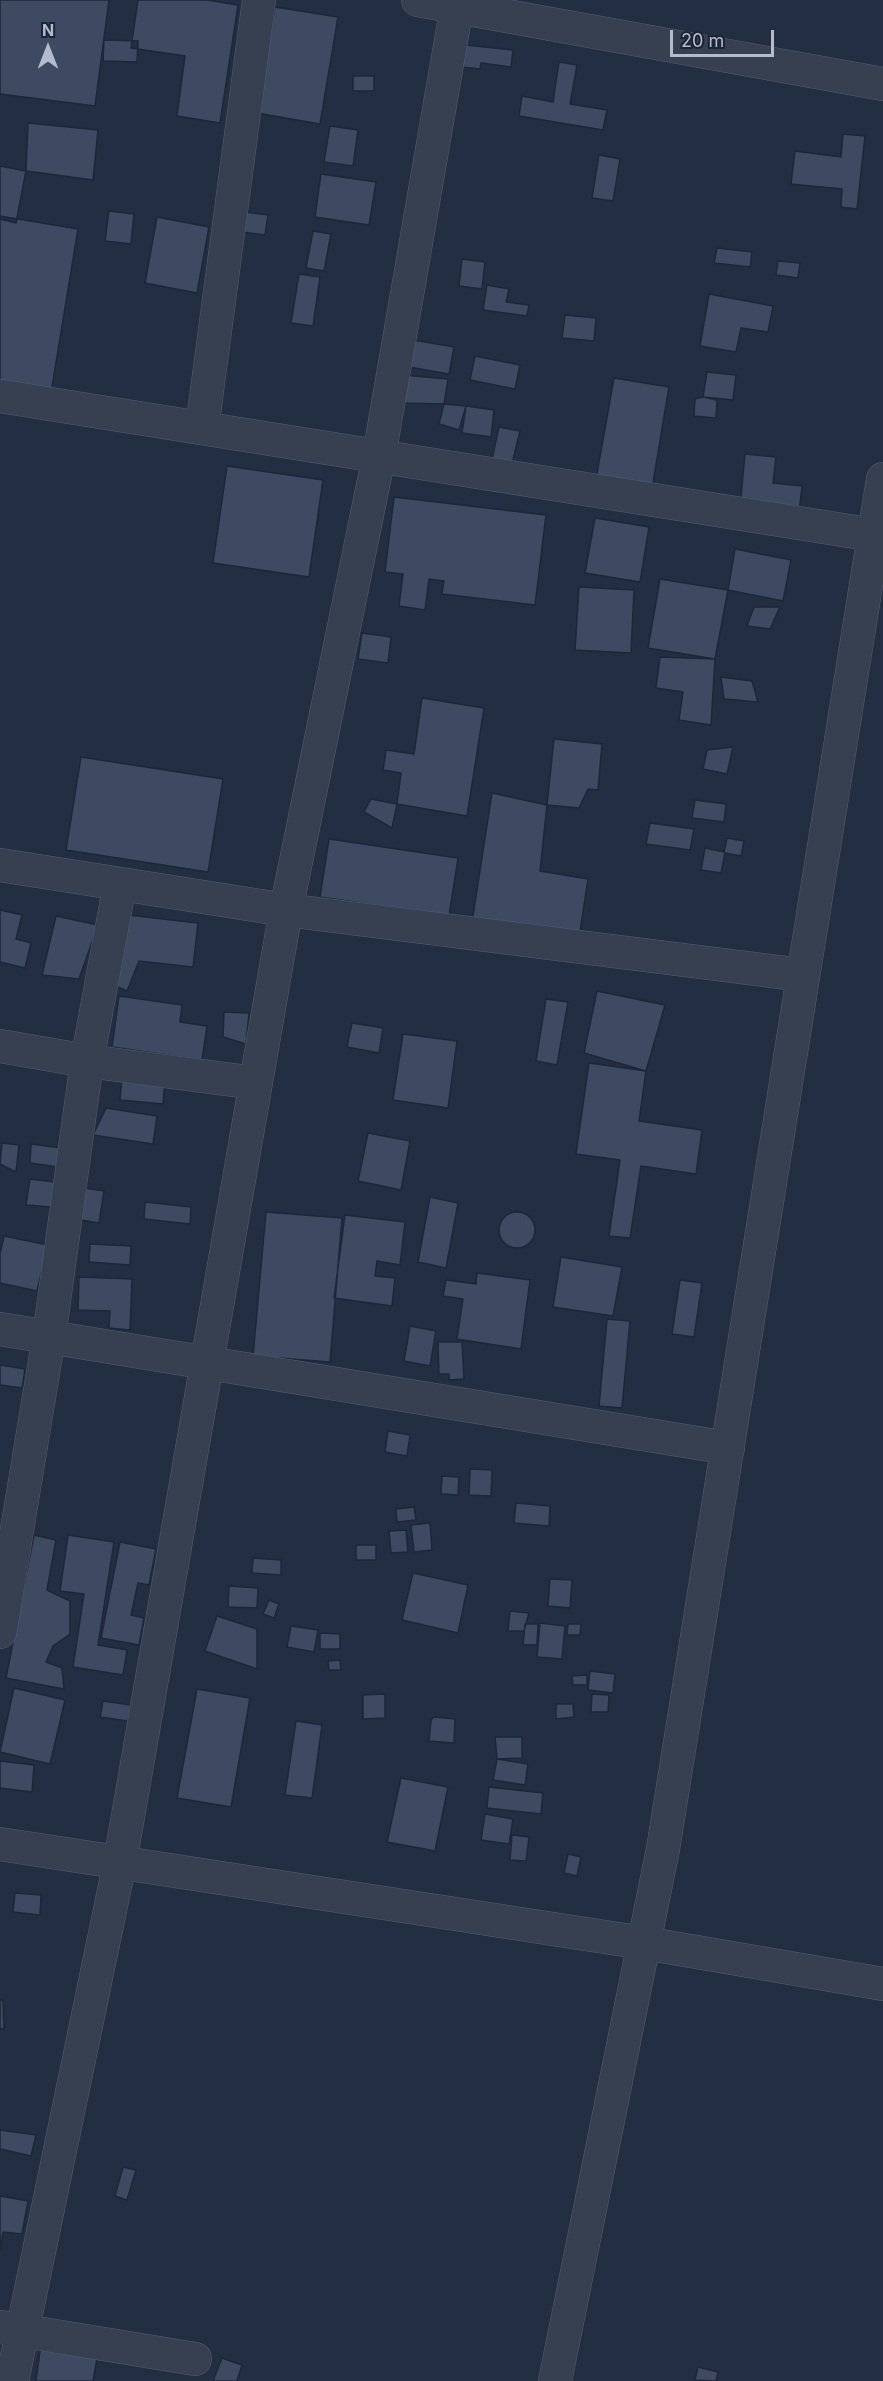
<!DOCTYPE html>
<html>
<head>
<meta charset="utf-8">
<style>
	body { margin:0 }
	#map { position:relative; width:883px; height:2381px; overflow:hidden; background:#232e42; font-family:Inter,sans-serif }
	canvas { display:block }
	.north { position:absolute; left:18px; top:18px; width:60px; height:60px; -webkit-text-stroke:4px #1c2536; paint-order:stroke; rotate:0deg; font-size:16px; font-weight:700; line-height:24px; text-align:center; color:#b4bbcc }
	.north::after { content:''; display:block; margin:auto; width:21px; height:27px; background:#b4bbcc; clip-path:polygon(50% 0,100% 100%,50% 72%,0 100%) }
	.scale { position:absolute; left:670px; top:30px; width:104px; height:27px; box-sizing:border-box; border:3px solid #b4bbcc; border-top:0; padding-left:8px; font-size:18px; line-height:21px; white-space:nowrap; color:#b4bbcc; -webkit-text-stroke:4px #1c2536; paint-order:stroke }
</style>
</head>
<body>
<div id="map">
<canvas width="883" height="2381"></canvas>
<div class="north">N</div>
<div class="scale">20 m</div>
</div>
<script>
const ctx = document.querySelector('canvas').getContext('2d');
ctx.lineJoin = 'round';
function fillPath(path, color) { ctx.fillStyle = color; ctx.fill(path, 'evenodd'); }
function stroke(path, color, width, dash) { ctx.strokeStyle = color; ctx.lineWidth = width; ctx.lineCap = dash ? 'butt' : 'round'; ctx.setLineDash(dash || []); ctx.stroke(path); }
const building = new Path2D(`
	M0,0H109L95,106L0,94Z
	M138,0H207L238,5L220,123L177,116L185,56L131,48Z
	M275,7L338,17L320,124L257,113Z
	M104,40L138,41L137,62L103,61Z
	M456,44L513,50L511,67L481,63L480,69L453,66Z
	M559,62L577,65L570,104L607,110L603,130L519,116L522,96L553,102Z
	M353,76H374V91H353Z
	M28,123L98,130L93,180L26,171Z
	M330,126L358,130L353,166L324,162Z
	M843,134L865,136L857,209L841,207L842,189L791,184L795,151L841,157Z
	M599,155L620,159L613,201L592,198Z
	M0,166L26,171L16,223L0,219Z
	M321,174L376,182L369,225L315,217Z
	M109,211L134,214L131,244L105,241Z
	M245,212L268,215L265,235L242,232Z
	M0,216L78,229L51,393L0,385Z
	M157,217L209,227L197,293L145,283Z
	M313,231L331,234L324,271L306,268Z
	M717,248L752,252L750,267L714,263Z
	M462,259L485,262L482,289L459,286Z
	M778,261L800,263L798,278L776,275Z
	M299,274L320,277L313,326L291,323Z
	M487,285L509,289L506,302L529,305L527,316L483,310Z
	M709,294L773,306L768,332L741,328L736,352L700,346Z
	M565,315L596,318L594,341L562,338Z
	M408,339L454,347L449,374L403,366Z
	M475,356L520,365L515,389L470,380Z
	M707,372L736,375L733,400L703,397Z
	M403,375L448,379L444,404L401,403Z
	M614,378L669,387L652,489L596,479Z
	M703,397L717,400L716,418L694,416L695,399Z
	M444,404L466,406L459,430L439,424Z
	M466,406L494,410L491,437L462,433Z
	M499,427L520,431L512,464L492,459Z
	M745,454L776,457L773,483L802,486L799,513L740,507Z
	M227,466L323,480L309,577L213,563Z
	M394,497L546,515L535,605L442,594L444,581L429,579L425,610L399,606L403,574L385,572Z
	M595,518L649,527L640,582L585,573Z
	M735,549L791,560L783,601L728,590Z
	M660,579L728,590L715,659L648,648Z
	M579,587L634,590L631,653L575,650Z
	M754,607H780L770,629L747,626Z
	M362,633L391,637L388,663L358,659Z
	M660,657L715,659L711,725L679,720L683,692L656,688Z
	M721,677L752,681L758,702L724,699Z
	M422,698L484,708L467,816L397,804L401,773L383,770L386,750L414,754Z
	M554,739L602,744L598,790L588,789L579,808L547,805Z
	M733,747L727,774L703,769L707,750Z
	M81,757L223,779L208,872L66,850Z
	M492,793L547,805L540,871L588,879L579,938L472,922Z
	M371,799L397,804L392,828L364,812Z
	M695,800L726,804L724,822L692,818Z
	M650,823L694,829L690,850L646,844Z
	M727,838L744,841L741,856L725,853L721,873L701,870L705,848L724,852Z
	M329,839L458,858L449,916L320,897Z
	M0,910L22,915L16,939L31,943L25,968L0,962Z
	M119,914L198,923L193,967L139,961L127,991L111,984Z
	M56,916L98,925L79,979L42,975Z
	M597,991L665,1005L646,1071L584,1053Z
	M119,996L182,1005L180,1022L207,1026L202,1060L112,1047Z
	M546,999L568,1002L557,1065L536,1061Z
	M224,1012L249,1013L246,1044L223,1037Z
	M352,1023L383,1028L379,1053L347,1047Z
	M403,1034L457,1041L448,1108L393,1100Z
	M589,1063L646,1071L639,1121L702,1130L696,1174L641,1166L630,1238L609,1236L620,1160L576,1154Z
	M122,1078L165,1081L163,1104L120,1100Z
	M106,1108L157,1116L153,1144L93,1135Z
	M368,1133L410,1141L401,1190L358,1181Z
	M2,1143L19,1145L16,1172L0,1164Z
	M31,1144L61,1148L58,1167L30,1163Z
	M30,1179L54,1182L52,1207L26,1205Z
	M85,1188L104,1191L99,1223L81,1220Z
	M430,1197L458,1203L446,1268L418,1262Z
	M145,1202L191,1207L190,1224L144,1219Z
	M499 1230a18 18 0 1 1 36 0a18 18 0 1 1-36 0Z
	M266,1212L342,1218L330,1362L253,1356Z
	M345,1215L405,1222L400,1265L377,1261L375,1276L395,1278L392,1306L334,1298Z
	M4,1236L48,1245L37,1291L0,1283V1254Z
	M90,1244L131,1246L130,1265L89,1262Z
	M561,1257L622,1267L613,1316L553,1307Z
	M477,1273L530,1280L521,1349L457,1339L463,1299L443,1296L446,1280L476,1284Z
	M79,1277L132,1279L130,1330L109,1328L110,1311L78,1310Z
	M680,1280L702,1283L694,1337L672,1334Z
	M607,1319L630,1321L622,1408L599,1406Z
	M410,1326L436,1331L430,1366L404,1361Z
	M438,1342H462L464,1379L449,1380V1374H439Z
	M0,1365L25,1369L22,1388L0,1385Z
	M388,1431L410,1435L407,1456L385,1452Z
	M470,1469L492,1470L491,1496L469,1495Z
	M442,1476L459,1477L458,1495L441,1494Z
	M516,1503L550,1506L549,1526L514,1523Z
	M414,1507L416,1520L397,1522L396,1509Z
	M430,1523L432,1550L414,1552L411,1525Z
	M406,1530L408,1552L391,1553L389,1531Z
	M34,1535L56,1540L47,1590L70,1601V1634L53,1646L46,1662L62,1668L64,1689L6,1678Z
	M68,1535L114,1542L98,1645L127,1650L123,1675L73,1667L84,1594L60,1591Z
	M120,1542L156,1549L149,1585L138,1583L131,1615L144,1618L139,1645L101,1638Z
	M356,1545H376V1560H356Z
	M253,1558L281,1560V1575L252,1573Z
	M413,1573L468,1585L458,1633L402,1620Z
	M550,1579L572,1580L570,1608L548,1606Z
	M229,1586L258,1588L257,1608L228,1607Z
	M269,1600L279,1604L274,1618L263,1614Z
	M510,1611L529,1613L524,1631H508Z
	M217,1616L257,1629V1669L205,1651Z
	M540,1623L565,1626L562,1659L537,1657Z
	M525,1624H538L537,1645H523Z
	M568,1624H581L580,1635H567Z
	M291,1626L318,1630L314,1652L287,1647Z
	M320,1633L340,1634V1649H320Z
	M340,1660L341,1670H329L328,1661Z
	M590,1671L615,1674L613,1693L588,1690Z
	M587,1675V1685H573L572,1676Z
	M14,1688L65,1700L50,1764L0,1752Z
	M197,1689L250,1698L231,1807L177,1798Z
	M385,1694V1718L363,1719V1695Z
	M592,1694L609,1695L608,1712H591Z
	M103,1701L131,1705L128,1721L100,1717Z
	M556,1704H573L574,1717L556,1719Z
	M434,1717L455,1719L454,1743L429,1741L431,1720Z
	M296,1721L322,1725L312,1798L285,1795Z
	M495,1737H522V1758L497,1759Z
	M497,1759L528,1764L525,1785L493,1780Z
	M0,1761L34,1765L32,1792L0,1788Z
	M401,1778L448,1787L435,1851L387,1842Z
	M489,1787L543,1793L541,1814L487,1808Z
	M485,1814L513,1819L509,1844L481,1840Z
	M512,1835L529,1837L526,1861L510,1860Z
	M568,1854L581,1857L577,1876L564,1873Z
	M15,1893L41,1895L40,1915L13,1912Z
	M0,2000H3L4,2029H0Z
	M0,2130L36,2135L31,2156L0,2149Z
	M123,2167L136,2170L127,2200L115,2196Z
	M0,2196L28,2201L22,2234L3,2232L0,2250Z
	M41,2344L98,2353L93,2381H36Z
	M222,2358L242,2365L237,2381H213Z
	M698,2367L718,2372L716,2381L695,2380Z`);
fillPath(building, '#3e4a62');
stroke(building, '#1e2738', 1.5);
const minor = new Path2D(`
	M418,0L883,84
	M0,396L874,535
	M202,428L259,0
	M0,865L286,910L803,975
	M0,1046L87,1061L256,1083
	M0,1329L728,1448
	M0,1632L49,1337L87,1061L120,884
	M0,2327L195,2359
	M12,2381L120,1862L286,910L379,456L458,0
	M555,2381L663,1849L883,479`);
const tertiary = new Path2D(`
	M0,1844L644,1943L883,1984`);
stroke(minor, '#555e6f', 34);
stroke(tertiary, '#555e6f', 34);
stroke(minor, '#374051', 33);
stroke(tertiary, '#374051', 33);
</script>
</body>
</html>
